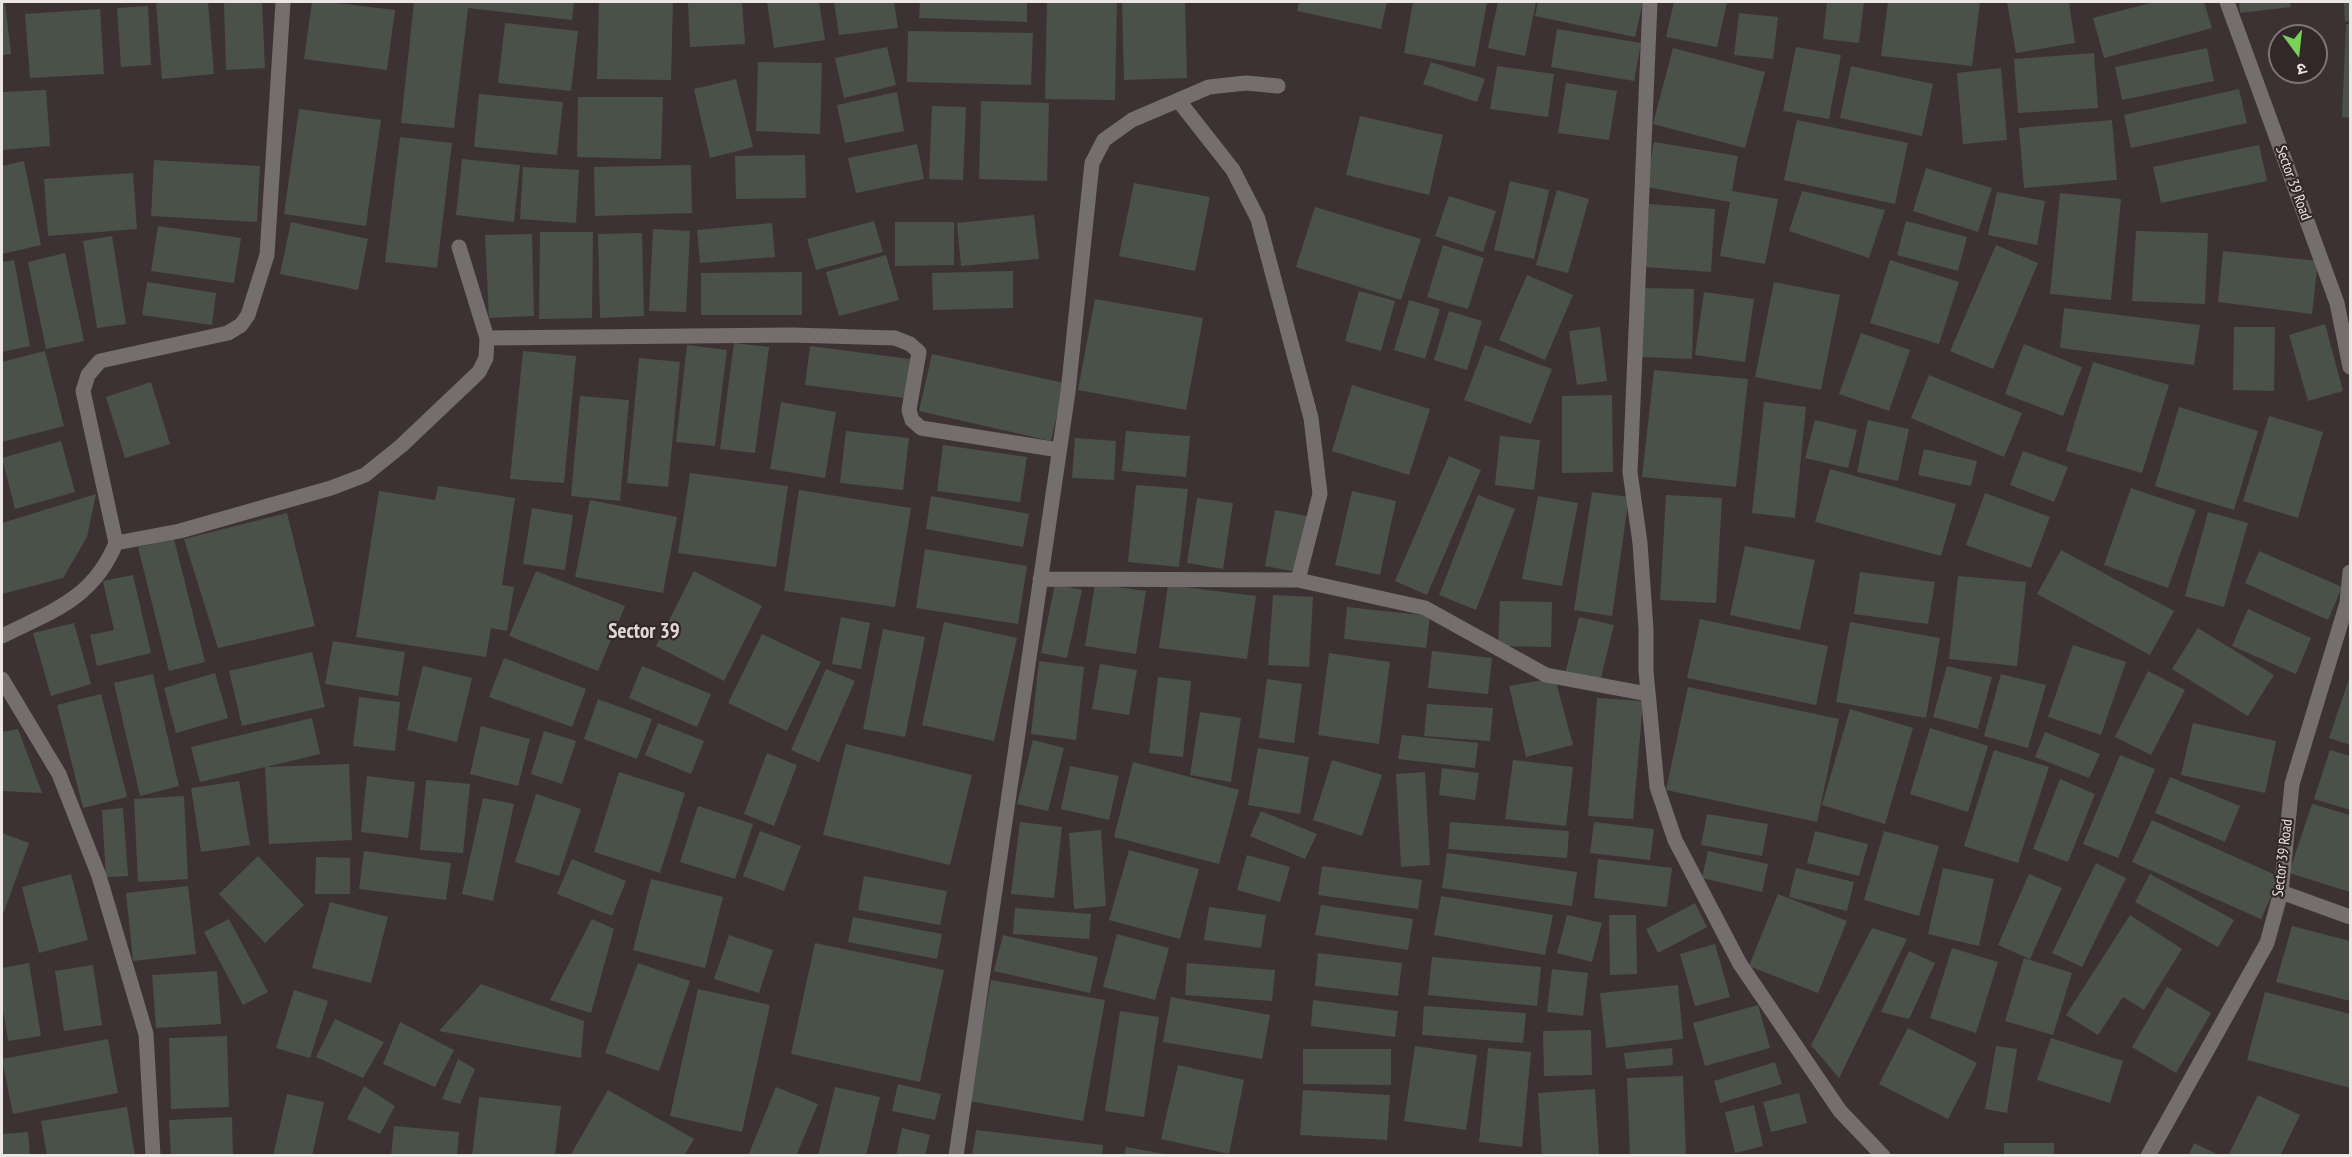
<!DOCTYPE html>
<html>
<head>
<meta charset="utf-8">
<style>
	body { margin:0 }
	#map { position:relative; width:2352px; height:1157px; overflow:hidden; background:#3d3233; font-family:"PT Sans Narrow","Noto Sans Devanagari",sans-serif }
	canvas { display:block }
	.frame { position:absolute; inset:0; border:3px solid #ece5e5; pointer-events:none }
	.north { position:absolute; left:2268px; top:24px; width:60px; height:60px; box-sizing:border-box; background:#332829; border:2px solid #7d7474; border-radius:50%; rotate:165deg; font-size:16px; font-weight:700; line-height:24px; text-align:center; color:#ece5e5 }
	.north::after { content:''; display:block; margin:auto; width:21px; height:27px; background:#79d158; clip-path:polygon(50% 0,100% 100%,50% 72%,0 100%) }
</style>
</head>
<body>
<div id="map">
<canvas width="2352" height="1157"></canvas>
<div class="frame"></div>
<div class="north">उ</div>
</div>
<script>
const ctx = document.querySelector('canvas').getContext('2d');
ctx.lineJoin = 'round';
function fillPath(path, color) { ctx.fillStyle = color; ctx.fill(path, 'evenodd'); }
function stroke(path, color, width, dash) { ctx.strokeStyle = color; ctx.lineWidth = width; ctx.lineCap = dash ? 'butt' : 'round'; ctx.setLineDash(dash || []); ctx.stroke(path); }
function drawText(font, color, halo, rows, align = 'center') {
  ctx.font = font + ' "PT Sans Narrow",sans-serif'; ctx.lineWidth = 4.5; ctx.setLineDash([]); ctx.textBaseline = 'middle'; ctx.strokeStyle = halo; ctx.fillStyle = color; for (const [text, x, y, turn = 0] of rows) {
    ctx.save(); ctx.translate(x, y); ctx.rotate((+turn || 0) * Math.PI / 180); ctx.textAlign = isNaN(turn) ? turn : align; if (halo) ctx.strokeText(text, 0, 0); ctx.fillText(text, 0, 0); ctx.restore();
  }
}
fillPath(new Path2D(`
	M2,2H5L11,54L2,55Z
	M156,2H208L214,74L162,79Z
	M224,2H262L265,68L226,70Z
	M312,2H328L395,10L387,70L304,59Z
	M414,2H574L572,20L468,8L454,128L401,123Z
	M599,2H673L671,80L597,79Z
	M688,2H742L745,44L690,47Z
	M767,2H819L825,40L774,48Z
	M834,2H894L898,28L839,35Z
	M920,2H1027V22L919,18Z
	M1047,2H1117L1115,100L1045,99Z
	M1122,2H1185L1187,78L1124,80Z
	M1299,2H1387L1381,29L1297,11Z
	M1413,2H1487L1475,67L1404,53Z
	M1498,2H1536L1525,56L1488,48Z
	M1538,2H1643L1635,37L1535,16Z
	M1674,2H1727L1717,47L1666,37Z
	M1827,2H1864L1859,43L1823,39Z
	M1888,2H1980L1972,66L1881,56Z
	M2007,2H2069L2075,43L2016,53Z
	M2154,2H2204L2212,28L2104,58L2093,18Z
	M2239,2H2290L2291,7L2240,13Z
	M2344,2H2350V21L2345,22Z
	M148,6L151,65L121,67L117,8Z
	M100,9L104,74L30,78L25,14Z
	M1739,13L1778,17L1773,59L1734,55Z
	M505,23L578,31L571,91L498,83Z
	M2346,24H2350V118L2342,117Z
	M1557,29L1641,43L1634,81L1551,67Z
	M908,31L1033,33L1031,85L907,82Z
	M887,47L896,85L844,98L835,58Z
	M1796,47L1841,55L1829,119L1783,111Z
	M1673,48L1765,72L1745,148L1653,124Z
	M2207,48L2214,81L2122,100L2115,67Z
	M2094,53L2098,108L2018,113L2014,59Z
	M758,62L822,63L820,134L756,131Z
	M1431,62L1485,79L1477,102L1423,84Z
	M1497,66L1554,74L1548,117L1490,109Z
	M1851,66L1933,84L1922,136L1840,118Z
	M2001,68L2007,140L1963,144L1957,73Z
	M736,79L753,147L710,158L694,89Z
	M1566,83L1617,91L1609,140L1558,133Z
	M2239,89L2247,123L2131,148L2124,115Z
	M46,90L50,146L2,150V92Z
	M897,92L904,131L845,143L837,105Z
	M479,94L563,102L557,155L474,147Z
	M578,97H663L661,159L577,157Z
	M981,101L1049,103L1047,181L979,179Z
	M932,106L966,107L963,180L929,179Z
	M299,109L381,120L366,226L284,214Z
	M1360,116L1443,135L1429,195L1346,175Z
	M1797,120L1908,143L1895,204L1784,180Z
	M2112,120L2117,180L2024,188L2019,128Z
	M400,137L452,143L437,268L385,262Z
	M1654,142L1738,156L1732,191L1778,199L1765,264L1720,256L1730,202L1646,187Z
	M917,144L924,179L856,193L848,158Z
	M2259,145L2267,181L2161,203L2153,167Z
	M805,155L806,198L736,199L735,156Z
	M462,159L520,165L514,222L456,215Z
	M154,160L260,166L257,222L151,216Z
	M24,161L41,245L2,254V166Z
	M691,165L692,213L595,216L594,167Z
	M523,167L579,170L576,223L520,219Z
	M1926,168L1992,188L1978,232L1913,211Z
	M133,173L137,229L48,236L44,179Z
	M1510,181L1549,190L1534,259L1494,250Z
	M1134,183L1210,197L1195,271L1119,256Z
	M1557,190L1589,199L1568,273L1536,265Z
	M1802,191L1885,210L1869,258L1789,231Z
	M1997,192L2045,201L2037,245L1988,235Z
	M2060,193L2121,199L2111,300L2050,294Z
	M1449,196L1496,211L1483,252L1435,236Z
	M1649,204L1715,209L1711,272L1645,267Z
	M1315,207L1421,239L1401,300L1296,267Z
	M1034,215L1039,259L961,266L957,223Z
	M874,221L883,252L816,270L807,239Z
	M1906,221L1967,237L1958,271L1897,255Z
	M291,222L368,239L358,290L280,274Z
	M895,222H954V265L895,266Z
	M772,223L775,257L700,263L697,230Z
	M158,226L241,238L234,283L151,271Z
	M653,229L690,231L686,312L649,311Z
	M2136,231L2208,233L2205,304L2132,301Z
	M540,232H593L592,318L539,319Z
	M642,233L644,316L600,318L598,234Z
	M532,234L534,316L489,318L485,235Z
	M112,236L126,324L97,328L83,241Z
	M1443,245L1484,258L1468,309L1427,297Z
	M1996,245L2038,263L1993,369L1950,351Z
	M2223,251L2318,261L2312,314L2218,302Z
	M65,253L84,341L46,349L28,262Z
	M886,255L899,300L839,316L826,272Z
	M14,260L30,346L2,352V262Z
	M1890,260L1959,282L1939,344L1870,323Z
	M1013,271V308L933,310L932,273Z
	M802,272V315H701V273Z
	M1527,275L1573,295L1545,360L1499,340Z
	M147,282L216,293L212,325L142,315Z
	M1774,282L1840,295L1821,390L1755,377Z
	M1644,288L1694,289L1692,359L1641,357Z
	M1359,291L1395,301L1381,351L1345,341Z
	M1704,292L1754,299L1745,362L1695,355Z
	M1095,299L1203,318L1186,410L1078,390Z
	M1409,300L1440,309L1425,359L1394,350Z
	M2064,308L2200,325L2194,365L2060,348Z
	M1449,311L1482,321L1467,370L1434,360Z
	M2325,324L2343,391L2308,401L2289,335Z
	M1600,327L1607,381L1577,385L1569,331Z
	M2234,327H2275L2274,391L2233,390Z
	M1861,333L1910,350L1889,411L1839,394Z
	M734,343L769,347L755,453L720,449Z
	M2024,344L2082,367L2063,416L2005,394Z
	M687,345L727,350L715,446L676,442Z
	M1485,345L1552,369L1531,424L1464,400Z
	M810,346L910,359L905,398L805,385Z
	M45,351L64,426L2,442V362Z
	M523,351L576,356L564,483L510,479Z
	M932,354L1064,383L1051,441L919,411Z
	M639,358L680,362L668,487L627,483Z
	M2093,362L2169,385L2142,473L2066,451Z
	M1654,370L1748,379L1736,487L1642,477Z
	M1929,375L2022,413L2004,457L1911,418Z
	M151,382L170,444L125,458L106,397Z
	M1352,385L1430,409L1409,475L1332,451Z
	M1612,395L1613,472L1562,473V396Z
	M580,396L629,400L620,501L571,496Z
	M781,402L836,412L825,478L770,469Z
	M1764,402L1806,407L1795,518L1752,513Z
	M2179,407L2258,431L2234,510L2155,486Z
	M2269,416L2323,432L2298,518L2243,501Z
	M1815,420L1857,430L1848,468L1805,458Z
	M1868,420L1909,429L1898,481L1857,472Z
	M846,431L909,438L903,490L840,483Z
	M1126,431L1190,436L1186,477L1122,471Z
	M1500,436L1540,440L1534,490L1495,485Z
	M1075,438L1116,441L1114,480L1072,478Z
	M61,441L75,492L15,509L2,458Z
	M943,445L1027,457L1020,502L937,491Z
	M1924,449L1977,461L1971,486L1918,475Z
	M2023,451L2068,467L2054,502L2010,485Z
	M1449,456L1481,470L1427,595L1395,581Z
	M1830,469L1956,504L1941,556L1815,522Z
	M690,473L788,486L776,567L678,553Z
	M1136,485L1188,489L1179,567L1128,562Z
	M438,486L515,498L502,585L514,587L507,631L491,628L486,657L356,637L379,491L435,500Z
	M2131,488L2196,510L2168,588L2104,565Z
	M799,490L911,508L895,607L784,591Z
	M1352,491L1396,501L1380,575L1335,565Z
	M1592,492L1629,497L1612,616L1574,610Z
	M1985,493L2050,517L2031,568L1966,545Z
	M96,494L87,537L63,578L2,594V523Z
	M1478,495L1515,509L1476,610L1439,595Z
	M1666,495L1722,498L1716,603L1660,600Z
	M931,496L1029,514L1023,547L926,529Z
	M1538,496L1578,503L1562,586L1522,579Z
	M1197,498L1233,503L1223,569L1187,563Z
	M590,500L677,517L663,593L575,577Z
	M532,508L573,515L565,570L523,564Z
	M1275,510L1307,516L1297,572L1265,566Z
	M2208,512L2248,523L2224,607L2185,596Z
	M287,513L315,626L218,648L184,539Z
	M174,539L205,662L169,671L138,547Z
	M1745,546L1815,560L1800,630L1730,615Z
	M925,549L1027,566L1018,624L916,608Z
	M2061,550L2174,611L2150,655L2037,594Z
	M2259,551L2342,587L2328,620L2245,583Z
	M536,571L625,606L598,671L509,636Z
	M694,571L762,606L724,681L656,646Z
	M1860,572L1935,582L1928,624L1854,614Z
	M133,575L151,653L97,666L90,635L114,630L103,581Z
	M1958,576L2026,582L2017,666L1949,659Z
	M1055,584L1082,590L1067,658L1041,653Z
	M1095,584L1146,591L1136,654L1085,646Z
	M1168,585L1256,596L1247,659L1159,648Z
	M1273,595L1313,597L1309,667L1268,665Z
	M1500,601L1552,602L1551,647L1498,646Z
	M1347,607L1430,616L1426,648L1344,639Z
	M2248,609L2311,638L2296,674L2232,646Z
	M841,617L870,623L861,669L832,664Z
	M1579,617L1614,625L1600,682L1565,674Z
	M1700,619L1828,646L1816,705L1687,678Z
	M944,622L1017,638L994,741L922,725Z
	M1850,622L1940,638L1926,718L1836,702Z
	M74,623L91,684L51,696L33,633Z
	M2198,628L2274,675L2248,716L2172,669Z
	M883,629L925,637L905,737L863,729Z
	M762,634L821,662L787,731L728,703Z
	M333,641L405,652L398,696L325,684Z
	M2073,645L2126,662L2101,735L2048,717Z
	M1432,651L1492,658L1488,694L1428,688Z
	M312,652L325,707L242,726L229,671Z
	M1329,653L1390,662L1379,744L1318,735Z
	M504,658L586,689L572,727L489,697Z
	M1039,661L1084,667L1076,740L1031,734Z
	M1100,664L1137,670L1129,715L1092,709Z
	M423,666L472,678L457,742L407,730Z
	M642,666L711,694L697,727L629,698Z
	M1947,666L1992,677L1978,729L1933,717Z
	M826,669L855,681L819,762L791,750Z
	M2148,671L2185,690L2151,755L2115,737Z
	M215,673L228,718L176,733L164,688Z
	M153,674L179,786L140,796L114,683Z
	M2001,674L2046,685L2028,748L1984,736Z
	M2350,676V745L2329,738Z
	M1158,677L1191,681L1183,757L1149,753Z
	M1555,678L1573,745L1526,757L1509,686Z
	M1267,679L1302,684L1294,743L1259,738Z
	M1688,687L1839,719L1817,822L1666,790Z
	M101,694L127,797L83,808L57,705Z
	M359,697L400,702L395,751L353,746Z
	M1597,698L1643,701L1633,819L1588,816Z
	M598,699L652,719L637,759L584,739Z
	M1427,704L1493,708L1490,741L1424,736Z
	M1850,709L1913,728L1885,824L1822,805Z
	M1200,712L1241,718L1231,782L1190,775Z
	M312,718L320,754L266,767L349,764L352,840L269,844L265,767L200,782L191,747Z
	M658,723L704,741L691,774L645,755Z
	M2193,723L2276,741L2265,793L2181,775Z
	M481,726L530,739L518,786L470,774Z
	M1930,728L1988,746L1968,812L1910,794Z
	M18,729L42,793L2,791V732Z
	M544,731L576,741L562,784L531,774Z
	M2045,732L2100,754L2089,778L2035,757Z
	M1402,735L1478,743L1475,768L1398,759Z
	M1033,740L1064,748L1048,811L1017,804Z
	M846,744L972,775L950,865L823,835Z
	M1258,748L1309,757L1300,814L1248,805Z
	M1994,750L2049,767L2018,863L1964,846Z
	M2330,750L2350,756V810L2314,799Z
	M767,753L797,765L774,826L744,814Z
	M2120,755L2155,769L2118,858L2083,844Z
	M1332,760L1382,775L1362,836L1313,820Z
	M1513,760L1573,767L1566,826L1505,819Z
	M1133,762L1239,790L1219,864L1114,837Z
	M1070,766L1119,776L1109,820L1061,809Z
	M1442,768L1479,773L1475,800L1439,795Z
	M619,772L685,793L660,873L594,852Z
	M1425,772L1430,865L1401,867L1396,774Z
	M367,776L415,782L408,838L361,832Z
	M2170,777L2240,806L2225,842L2155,813Z
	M2060,779L2095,794L2068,862L2033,849Z
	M426,780L470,784L463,853L420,850Z
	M239,781L250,845L201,852L191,788Z
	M536,794L581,809L559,876L515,862Z
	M184,796L188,879L138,882L134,799Z
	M483,798L514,804L493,901L462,894Z
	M2312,804L2350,815V892L2289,873Z
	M698,806L753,824L735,879L680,862Z
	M123,808L128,876L106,877L102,810Z
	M1261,811L1317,834L1305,859L1250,836Z
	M1707,814L1768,824L1762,856L1701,845Z
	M2152,820L2280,877L2261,919L2132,862Z
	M1020,822L1062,827L1054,898L1011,894Z
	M1450,822L1569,831L1567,858L1448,849Z
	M1594,822L1654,829L1650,860L1590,853Z
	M1101,830L1106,906L1074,909L1069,833Z
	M760,831L801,846L784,891L743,876Z
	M1815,831L1868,844L1859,876L1807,863Z
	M1884,831L1939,846L1919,916L1864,900Z
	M2,833L29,843L2,917Z
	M1129,850L1199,869L1180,939L1109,920Z
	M364,851L451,863L446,900L359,889Z
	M1708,851L1768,864L1762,892L1702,878Z
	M1447,853L1577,872L1572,906L1442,888Z
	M1247,855L1290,867L1280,902L1237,890Z
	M258,856L304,905L265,943L219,894Z
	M316,857L350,858V894H315Z
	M572,859L626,881L612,916L557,894Z
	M1598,859L1672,868L1667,907L1594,898Z
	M2096,863L2126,878L2082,967L2052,953Z
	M1322,866L1422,880L1418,909L1318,895Z
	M1796,868L1854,882L1847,911L1789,897Z
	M1943,868L1994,879L1979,946L1928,934Z
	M71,874L88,940L39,953L22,887Z
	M2029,874L2062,888L2030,959L1998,945Z
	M2150,874L2234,920L2218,947L2135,902Z
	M864,876L947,891L940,925L858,910Z
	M651,879L723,897L705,968L633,950Z
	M188,886L196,954L133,961L126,893Z
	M1778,894L1847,921L1818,993L1749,966Z
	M1441,896L1553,915L1545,955L1434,935Z
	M330,902L388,917L371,983L312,968Z
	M1695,903L1707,927L1658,953L1646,929Z
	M1321,905L1413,919L1408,950L1315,935Z
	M1209,907L1266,915L1261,948L1204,940Z
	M1015,908L1091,914L1089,939L1013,934Z
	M1567,915L1602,923L1592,962L1557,953Z
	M1609,915H1636L1637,974L1610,975Z
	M2130,915L2182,949L2144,1010L2123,997L2098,1035L2066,1015Z
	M853,917L942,934L937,959L848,942Z
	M229,919L268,992L243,1005L204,932Z
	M592,919L614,929L591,1013L550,1000Z
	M2292,926L2350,941V1001L2276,982Z
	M1872,928L1907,939L1839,1078L1811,1045Z
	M1117,934L1169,948L1155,1000L1103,987Z
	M729,935L773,950L759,993L714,979Z
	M1003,935L1098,957L1090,993L994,971Z
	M815,943L944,970L920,1082L791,1054Z
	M1715,944L1730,997L1695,1006L1680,954Z
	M1952,948L1998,962L1976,1033L1930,1018Z
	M1909,951L1935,963L1909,1019L1881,1012Z
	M1318,953L1402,963L1398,996L1315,986Z
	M1432,957L1541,967L1537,1006L1428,995Z
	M2024,958L2072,973L2053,1035L2005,1021Z
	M29,963L41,1036L8,1041L2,1004V968Z
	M638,963L690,981L659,1071L605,1053Z
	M1187,963L1275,970L1272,1001L1185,995Z
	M93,965L102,1025L64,1031L55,971Z
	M1552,969L1588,973L1583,1016L1547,1012Z
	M217,971L221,1024L156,1028L152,975Z
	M991,980L1105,1000L1083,1121L969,1101Z
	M481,984L584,1021L581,1058L439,1031Z
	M1678,985L1683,1039L1606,1048L1600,993Z
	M2167,987L2211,1013L2176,1073L2132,1047Z
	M698,989L770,1005L742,1132L670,1116Z
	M294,990L328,1001L310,1058L276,1048Z
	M2265,992L2350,1014V1088L2247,1060Z
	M1171,997L1270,1015L1262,1059L1163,1042Z
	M1313,1000L1398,1011L1395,1037L1311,1026Z
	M1758,1005L1770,1048L1705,1066L1693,1023Z
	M1424,1006L1526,1013L1523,1043L1422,1035Z
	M1120,1011L1159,1017L1144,1117L1105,1111Z
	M335,1019L384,1042L363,1078L316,1057Z
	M400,1022L454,1050L435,1087L383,1064Z
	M1908,1028L1977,1063L1948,1119L1879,1084Z
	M1591,1030L1592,1075L1544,1076L1543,1031Z
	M227,1036L229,1107L171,1109L169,1038Z
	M2051,1038L2123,1061L2110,1103L2037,1080Z
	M108,1039L118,1093L13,1114L2,1059Z
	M1415,1046L1477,1055L1466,1130L1404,1121Z
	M1996,1046L2017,1049L2007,1113L1985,1109Z
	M1488,1048L1531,1052L1522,1147L1479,1142Z
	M1672,1048L1673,1065L1626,1069L1624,1053Z
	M1303,1049H1391V1085L1303,1084Z
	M458,1059L475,1069L460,1104L442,1099Z
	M1775,1062L1782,1084L1720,1103L1714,1081Z
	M1178,1065L1244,1080L1229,1154L1161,1139Z
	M1683,1076L1686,1156H1630L1627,1078Z
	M898,1084L941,1094L935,1120L892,1111Z
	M364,1086L395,1106L380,1134L347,1119Z
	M776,1087L818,1104L796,1156H748Z
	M835,1087L880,1097L866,1156H818Z
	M1595,1089L1599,1156H1542L1538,1093Z
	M608,1090L694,1139L684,1156H570Z
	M1303,1090L1390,1095L1387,1140L1300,1135Z
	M1799,1093L1807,1123L1771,1132L1763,1102Z
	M287,1094L324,1102L312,1156H273Z
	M2258,1095L2300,1115L2280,1156H2228Z
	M479,1097L561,1106L555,1156H472Z
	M1754,1105L1763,1146L1735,1153L1725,1112Z
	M127,1107L135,1156H47L41,1121Z
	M232,1117L233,1156H171L169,1120Z
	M394,1126L459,1132L457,1156H391Z
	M902,1128L930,1135L925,1156H896Z
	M976,1130L1103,1145L1102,1156H972Z
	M28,1132L30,1156H2V1134Z
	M2004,1143H2054V1156H2004Z
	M2194,1143L2221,1156H2188Z
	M1126,1147L1165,1154V1156H1124Z`), '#4a5148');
stroke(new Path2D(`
	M1650,2L1630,472L1640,543L1646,629V671L1657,787L1675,840L1740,964L1840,1111L1883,1156
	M2227,2L2337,303L2350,367
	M487,338L792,335L895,338L910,344L919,352L909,410L912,420L921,428L1059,450
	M116,543L180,531L331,488L365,475L401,446L479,372L486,358L487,338L459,247
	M1040,579L1298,580L1320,494L1311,418L1258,219L1233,170L1178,100
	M1298,580L1425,608L1546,675L1648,694
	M2,636C52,611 93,599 116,543L83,391L88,375L100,361L228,333L241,325L248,315L267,255L283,2
	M2,679L59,774L99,876L146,1034L153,1156
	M2281,892L2350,917
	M956,1156L1068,392L1092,163L1104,140L1132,120L1209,87L1246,83L1278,86
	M2148,1156L2267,943L2281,892L2292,784L2347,603L2350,572`), '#746e6f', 15);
drawText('15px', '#ece5e5', '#332829', [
	["Sector 39 Road",2293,183,70],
	["Sector 39 Road",2283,858,-83]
]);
drawText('bold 21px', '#e4d5d6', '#332829', [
	["Sector 39",644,632]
]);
</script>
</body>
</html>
